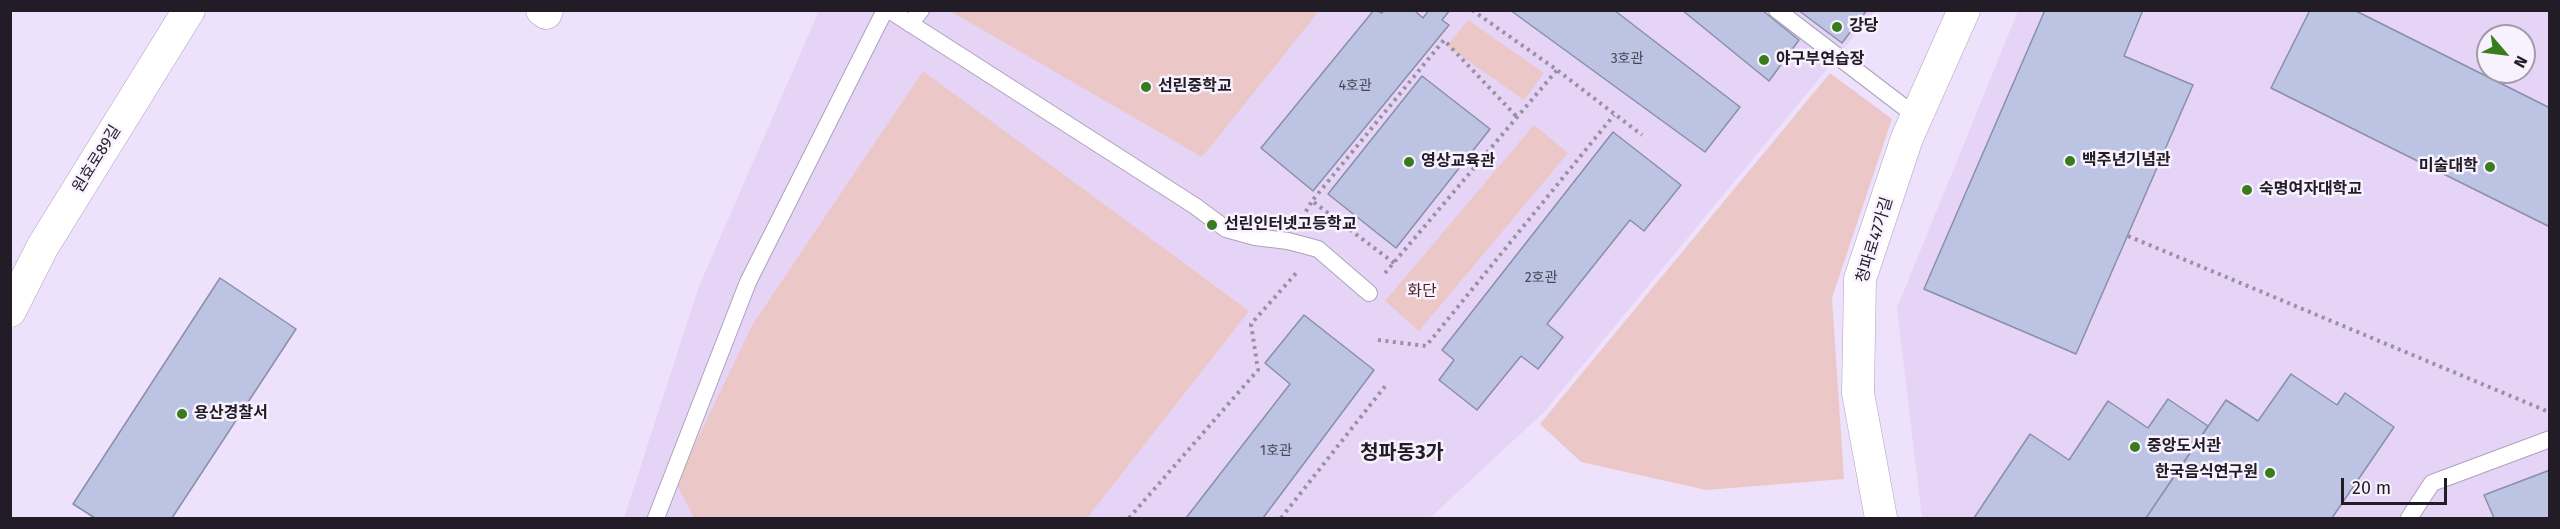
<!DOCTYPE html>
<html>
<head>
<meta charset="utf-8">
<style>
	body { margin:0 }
	#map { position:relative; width:2560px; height:529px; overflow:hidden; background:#eee1fc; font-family:"Fira Sans",sans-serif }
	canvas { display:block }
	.frame { position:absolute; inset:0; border:12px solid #211c26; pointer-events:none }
	.north { position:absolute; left:2476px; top:24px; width:60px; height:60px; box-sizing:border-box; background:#f7f2fd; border:2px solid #a19ca7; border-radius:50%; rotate:118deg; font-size:16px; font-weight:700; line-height:24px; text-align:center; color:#211c26 }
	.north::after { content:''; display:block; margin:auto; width:21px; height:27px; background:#387c1e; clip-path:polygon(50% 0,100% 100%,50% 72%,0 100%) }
	.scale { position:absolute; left:2341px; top:478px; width:106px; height:27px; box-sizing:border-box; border:3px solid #211c26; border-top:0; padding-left:8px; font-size:18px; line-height:21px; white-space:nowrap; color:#211c26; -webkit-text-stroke:4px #f7f2fd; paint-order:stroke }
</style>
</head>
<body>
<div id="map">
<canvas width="2560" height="529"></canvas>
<div class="frame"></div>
<div class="north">N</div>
<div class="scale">20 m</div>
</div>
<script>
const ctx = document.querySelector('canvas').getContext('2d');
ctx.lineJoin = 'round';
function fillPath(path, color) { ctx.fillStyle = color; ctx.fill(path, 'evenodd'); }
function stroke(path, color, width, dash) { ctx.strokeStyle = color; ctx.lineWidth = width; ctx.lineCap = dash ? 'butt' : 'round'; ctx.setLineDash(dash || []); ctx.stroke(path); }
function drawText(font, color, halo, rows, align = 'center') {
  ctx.font = font + ' "Fira Sans","Noto Sans KR",sans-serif'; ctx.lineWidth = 5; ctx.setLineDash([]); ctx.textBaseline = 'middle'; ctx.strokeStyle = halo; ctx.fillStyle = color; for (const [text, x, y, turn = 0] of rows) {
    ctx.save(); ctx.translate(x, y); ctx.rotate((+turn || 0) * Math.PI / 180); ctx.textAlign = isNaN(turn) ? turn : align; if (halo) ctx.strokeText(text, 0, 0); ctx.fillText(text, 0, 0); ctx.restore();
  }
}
fillPath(new Path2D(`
	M819,11H1875L1544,412L1430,518H624L699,286Z
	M2018,11H2549V518H1922L1897,308ZM2488,36H2524V72H2488Z`), '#e6d4f6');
fillPath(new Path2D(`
	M950,11H1319L1202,157Z
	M1468,20L1544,73L1524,100L1447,46Z
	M923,71L1249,311L1087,518H694L676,483L753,324Z
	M1830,73L1892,119L1832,298L1844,479L1706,490L1581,462L1540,424Z
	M1534,125L1568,153L1419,331L1385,301Z`), '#ecc7c8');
const building = new Path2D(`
	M1374,10L1382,13L1384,10H1414L1423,18L1429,10H1450L1442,20L1449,25L1313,191L1261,148Z
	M1510,10H1614L1740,107L1705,152Z
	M1682,10H1762L1799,40L1769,81Z
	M1798,10H1867L1842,43Z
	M2045,10H2143L2124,56L2193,85L2076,354L1924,289Z
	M2310,10H2354L2550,108V227L2271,88Z
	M1422,76L1490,129L1396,248L1328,194Z
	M1613,132L1681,185L1644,231L1630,220L1547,324L1563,337L1538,369L1521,356L1477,410L1439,380L1454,360L1442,350Z
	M220,278L296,329L172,518H95L73,504Z
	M1304,315L1374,370L1263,518H1186L1290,384L1265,363Z
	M2291,374L2337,405L2345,393L2394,427L2332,518H2146L2226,400L2258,421Z
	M2168,399L2208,426L2146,518H1974L2030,434L2069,460L2108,401L2148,428Z
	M2550,470V518H2494L2484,495Z`);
fillPath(building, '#bdc4e3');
stroke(building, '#898fa9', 1.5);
const lane = new Path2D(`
	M889,10L1195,206L1226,229L1255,237L1288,241L1318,249L1369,293
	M1777,10L1917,117
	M910,24L921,10
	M656,518L748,282L885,10
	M2409,518L2432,483L2550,439`);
const street = new Path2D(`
	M542,10L546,13L547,10
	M10,311L43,246L189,10
	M1881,518L1858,393L1860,279L1907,138L1964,10`);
stroke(lane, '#aea1bb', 18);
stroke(street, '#aea1bb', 33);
stroke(new Path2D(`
	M1472,10L1557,70L1642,135
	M1302,218L1312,201
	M2128,236L2549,412
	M1394,263L1312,201L1444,40L1517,117
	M1385,273L1557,70
	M1378,340L1426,346L1614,115
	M1129,518L1258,370L1251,324L1298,271
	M1281,518L1386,385`), '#9a90a4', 4, [3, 4.5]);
stroke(lane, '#fff', 16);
stroke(street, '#fff', 32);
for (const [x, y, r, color] of [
	[1837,27,6,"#387c1e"],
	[1764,60,6,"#387c1e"],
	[1146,87,6,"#387c1e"],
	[2070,161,6,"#387c1e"],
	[1409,162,6,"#387c1e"],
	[2490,167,6,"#387c1e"],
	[2247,190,6,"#387c1e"],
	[1212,225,6,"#387c1e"],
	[182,414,6,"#387c1e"],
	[2135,447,6,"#387c1e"],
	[2270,473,6,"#387c1e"]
]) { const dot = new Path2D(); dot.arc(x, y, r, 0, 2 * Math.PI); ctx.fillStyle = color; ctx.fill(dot); stroke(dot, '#f7f2fd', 2); }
drawText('14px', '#484655', null, [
	["3호관",1627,59],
	["4호관",1355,86],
	["2호관",1541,278],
	["1호관",1276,451]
]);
drawText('bold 16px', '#211c26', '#f7f2fd', [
	["강당",1849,27],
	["야구부연습장",1776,60],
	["선린중학교",1158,87],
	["백주년기념관",2082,161],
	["영상교육관",1421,162],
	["미술대학",2478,167,"right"],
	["숙명여자대학교",2259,190],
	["선린인터넷고등학교",1224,225],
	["용산경찰서",194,414],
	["중앙도서관",2147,447],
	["한국음식연구원",2258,473,"right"]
], 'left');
drawText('16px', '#211c26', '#f7f2fd', [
	["원효로89길",97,159,-58],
	["청파로47가길",1875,240,-73]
]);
drawText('16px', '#4f1e22', '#f7f2fd', [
	["화단",1422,292]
]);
drawText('bold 20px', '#211c26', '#f7f2fd', [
	["청파동3가",1402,453]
]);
</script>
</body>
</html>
